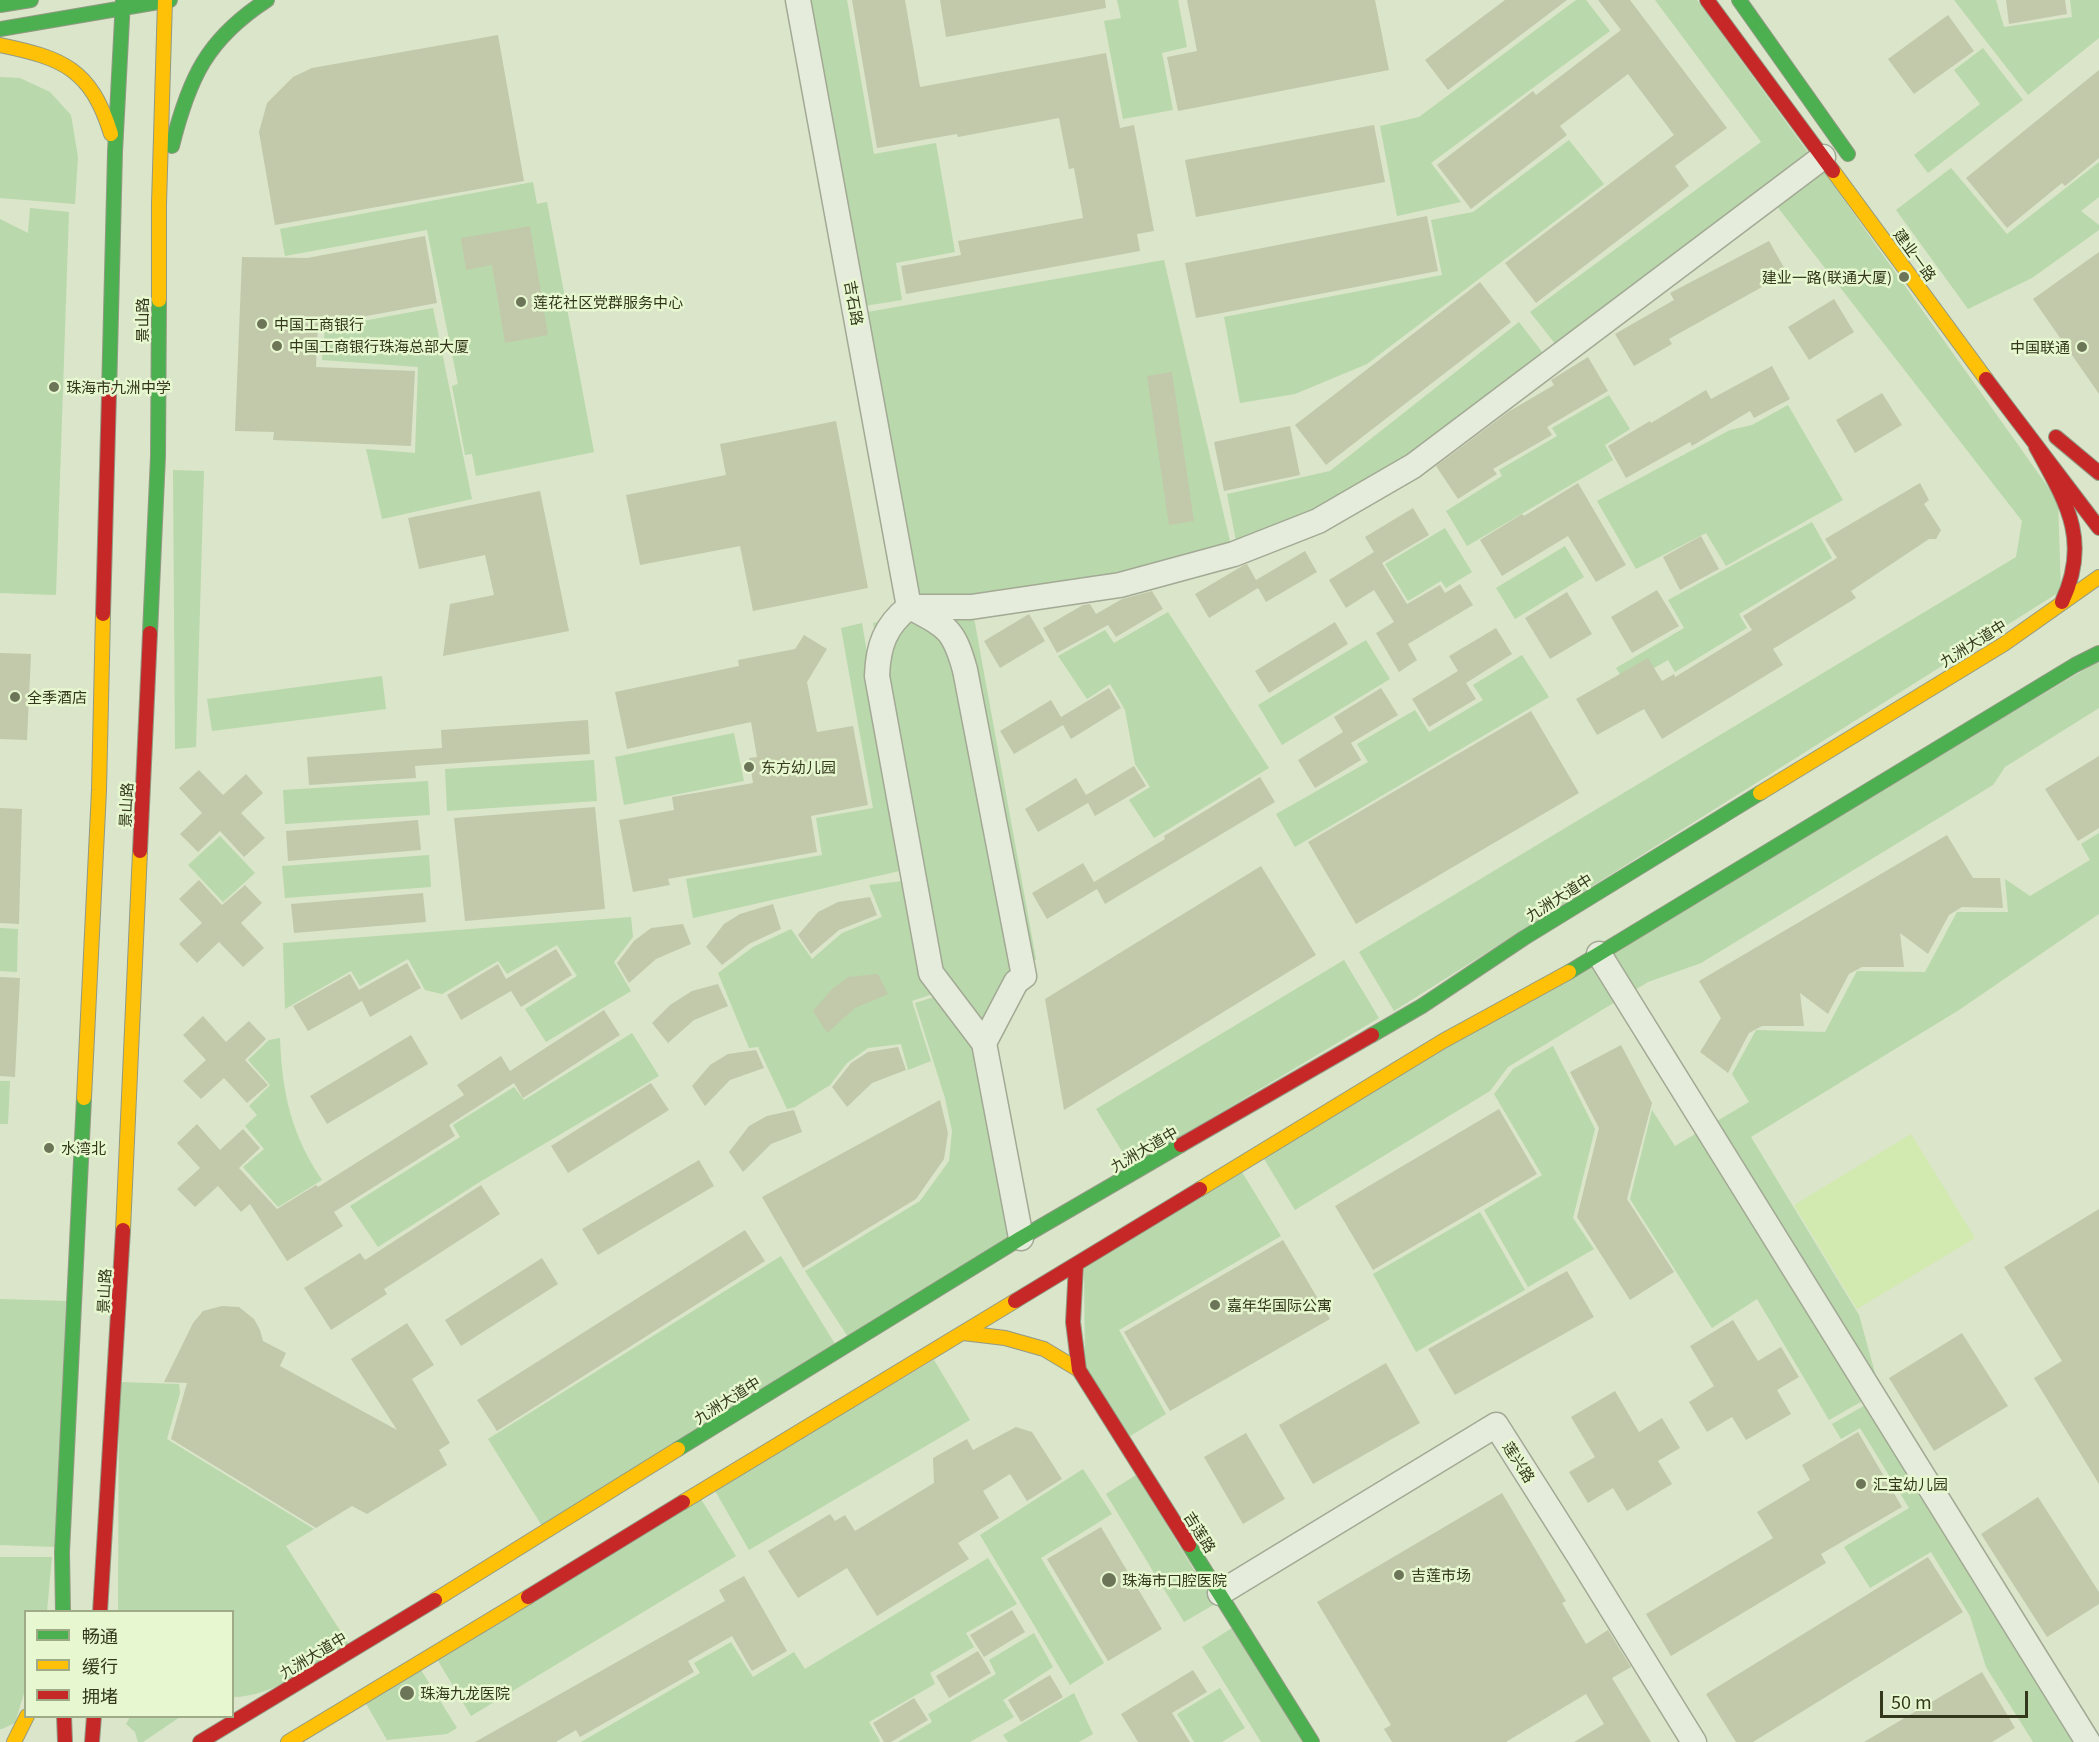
<!DOCTYPE html>
<html>
<head>
<meta charset="utf-8">
<style>
	body { margin:0 }
	#map { position:relative; width:2099px; height:1742px; overflow:hidden; background:#dae5ca; font-family:Georgia,"Noto Sans SC",serif }
	canvas { display:block }
	.legend { position:absolute; left:24px; top:1610px; width:210px; height:108px; box-sizing:border-box; background:#e7f7cf; border:2px solid #9fab87; margin:0; padding:8px 10px; list-style:none; font-size:18px; color:#33381c }
	.legend li { display:flex; align-items:center; gap:12px; height:30px }
	.legend b { width:30px; border:2px solid #9fab87 }
	.scale { position:absolute; left:1880px; top:1691px; width:148px; height:27px; box-sizing:border-box; border:3px solid #33381c; border-top:0; padding-left:8px; font-size:18px; line-height:21px; white-space:nowrap; color:#33381c; -webkit-text-stroke:4px #e7f7cf; paint-order:stroke }
</style>
</head>
<body>
<div id="map">
<canvas width="2099" height="1742"></canvas>
<ul class="legend">
<li><b style="height:8px;background:#4caf50"></b>畅通</li>
<li><b style="height:8px;background:#ffc107"></b>缓行</li>
<li><b style="height:8px;background:#c62828"></b>拥堵</li>
</ul>
<div class="scale">50 m</div>
</div>
<script>
const ctx = document.querySelector('canvas').getContext('2d');
ctx.lineJoin = 'round';
function fillPath(path, color) { ctx.fillStyle = color; ctx.fill(path, 'evenodd'); }
function stroke(path, color, width, dash) { ctx.strokeStyle = color; ctx.lineWidth = width; ctx.lineCap = dash ? 'butt' : 'round'; ctx.setLineDash(dash || []); ctx.stroke(path); }
function drawText(font, color, halo, rows, align = 'center') {
  ctx.font = font + ' Georgia,"Noto Sans SC",serif'; ctx.lineWidth = 5; ctx.setLineDash([]); ctx.textBaseline = 'middle'; ctx.strokeStyle = halo; ctx.fillStyle = color; for (const [text, x, y, turn = 0] of rows) {
    ctx.save(); ctx.translate(x, y); ctx.rotate((+turn || 0) * Math.PI / 180); ctx.textAlign = isNaN(turn) ? turn : align; if (halo) ctx.strokeText(text, 0, 0); ctx.fillText(text, 0, 0); ctx.restore();
  }
}
fillPath(new Path2D(`
	M805,0H847L874,154L936,143L955,252L896,263L902,300L858,307Z
	M1117,0H1178L1187,47L1162,53L1173,110L1123,119L1104,21L1121,18Z
	M1576,0H1586L1610,31L1431,163L1461,202L1397,216L1380,126L1419,117Z
	M1655,0H1697L1812,158L1560,350L1530,312L1761,142Z
	M1954,0H1996L2004,27L2072,17L2070,0H2099V38L2028,95Z
	M1983,48L2023,100L1928,173L1914,155L1980,104L1954,70Z
	M0,77L20,78L50,92L71,115L78,157L75,204L0,198Z
	M1569,140L1604,184L1367,364L1295,394L1240,403L1224,317L1442,275L1431,220L1473,212Z
	M2099,162V197L2081,211L2099,225V230L2032,278L1968,309L1896,210L1951,168L2007,234Z
	M1819,165L2058,501L2061,591L1394,1011L1359,952L2016,557L2022,521L1772,200Z
	M533,182L537,204L547,202L594,452L476,476L472,454L465,455L452,386L458,384L427,230L285,256L280,229Z
	M30,208L69,212L56,595L0,593V219L28,233Z
	M1164,260L1233,554L1119,584L910,607L856,314Z
	M433,308L472,499L382,519L366,449L415,453L418,367L322,360L325,328Z
	M1519,322L1546,357L1412,462L1315,515L1237,546L1227,494L1330,471Z
	M1609,395L1630,429L1605,445L1613,460L1467,546L1446,511L1502,476L1499,470L1557,436L1552,428Z
	M1788,405L1843,500L1726,566L1706,533L1636,569L1597,501L1730,430L1752,425Z
	M173,470L204,471L196,747L175,749Z
	M1812,522L1832,558L1739,614L1747,628L1675,672L1668,660L1626,684L1616,668L1684,628L1668,600Z
	M1445,528L1472,572L1446,588L1441,581L1408,601L1385,564Z
	M1565,546L1584,577L1515,619L1496,588Z
	M1168,612L1269,768L1154,838L1129,800L1150,787L1135,764L1125,710L1110,684L1087,699L1058,656L1105,630L1114,643Z
	M912,615L974,618L1036,959L1012,980L982,1031L936,970L873,623Z
	M862,623L904,870L693,918L686,879L822,855L816,818L873,808L841,628Z
	M1366,640L1390,679L1282,745L1258,705Z
	M1522,655L1549,697L1295,847L1276,814L1368,762L1357,744L1415,710L1429,732L1483,700L1473,685Z
	M2099,661V708L2005,767L1993,785L1701,963L1648,982L1508,1067L1490,1091L1295,1210L1261,1154Z
	M382,676L386,709L212,731L207,699Z
	M734,733L744,781L624,805L615,757Z
	M594,760L597,801L447,811L445,769Z
	M428,781L430,815L285,824L283,790Z
	M2099,833V914L1959,1010L1751,1137L1859,1315L1880,1391L1829,1420L1757,1299L1712,1328L1630,1199L1652,1110L1675,1146L1749,1102L1732,1074L1756,1030L1825,1032L1857,971L1925,972L1957,912H2008L2005,879L2030,896L2090,860L2081,844Z
	M220,836L255,873L223,902L188,865Z
	M429,855L431,887L285,898L282,866Z
	M911,880L939,992L912,1001L931,1061L908,1070L901,1044L868,1048L847,1063L830,1085L795,1107L787,1109L758,1047L749,1048L718,973L753,947L791,929L812,959L842,933L882,917L869,885Z
	M631,917L633,937L614,962L631,991L546,1042L525,1009L577,976L557,945L507,974L498,961L442,994L425,990L408,959L360,986L351,971L285,1009L283,943Z
	M0,928L18,929L17,972L0,971Z
	M1344,960L1379,1018L1131,1166L1096,1109Z
	M940,995L979,1044L1012,1236L848,1337L805,1271L920,1201L949,1161L952,1131L945,1098L915,1003Z
	M632,1033L659,1076L478,1183L378,1247L350,1206L460,1137L453,1125L514,1087L524,1100Z
	M280,1038C282,1093 291,1134 322,1180L278,1207L243,1167L264,1149L245,1126L257,1115L249,1106L270,1085L248,1060L269,1040Z
	M1553,1046L1595,1129L1573,1218L1594,1249L1528,1287L1484,1210L1542,1175L1494,1094L1513,1069Z
	M0,1081H10L8,1124H0Z
	M1242,1172L1281,1236L1119,1330L1166,1414L1127,1438L1085,1368L1084,1265Z
	M1480,1212L1525,1290L1416,1352L1373,1274Z
	M781,1256L835,1344L542,1526L488,1439Z
	M0,1299L66,1301L56,1547L0,1545Z
	M934,1360L970,1420L749,1550L714,1489Z
	M119,1382L179,1384L180,1393L167,1439L314,1529L286,1546L350,1646C315,1665 272,1697 233,1697L232,1612H118Z
	M1881,1396L2093,1742H2033L1986,1667L1970,1616L1931,1552L1870,1588L1844,1547L1909,1508L1860,1428L1841,1439L1832,1424Z
	M1083,1469L1112,1514L1041,1558L1104,1663L1070,1685L980,1535Z
	M1136,1475L1215,1604L1184,1622L1106,1494Z
	M701,1499L736,1556L471,1716L437,1659Z
	M0,1557H52L47,1611L26,1612L25,1690L15,1723L2,1729H0Z
	M988,1558L1017,1604L966,1633L974,1647L930,1673L935,1684L869,1722L880,1741L879,1742H581L700,1673L694,1663L731,1642L753,1677L794,1652L805,1669Z
	M1235,1626L1307,1742H1261L1202,1647Z
	M1034,1633L1053,1667L1003,1700L1014,1717L970,1742H898L932,1722L928,1714L996,1674L989,1660Z
	M421,1670L457,1728L447,1734L387,1740L365,1702Z
	M1220,1688L1245,1728L1222,1742H1194L1177,1714Z
	M1074,1693L1093,1734L1079,1742H1008L1003,1735Z
	M130,1717V1716L180,1717L143,1742H138L135,1732L126,1724Z`), '#b9d8ab');
fillPath(new Path2D(`
	M1911,1134L1975,1238L1857,1309L1794,1205Z`), '#d2e9b0');
fillPath(new Path2D(`
	M852,0H905L920,87L1106,53L1120,128L1134,125L1154,231L1137,234L1140,251L906,294L901,266L961,255L958,241L1083,218L1074,168L1069,169L1059,118L958,137L957,134L877,148Z
	M940,0H1105L1106,8L946,37Z
	M1187,0H1375L1389,70L1178,111L1167,57L1197,51Z
	M1505,0H1567L1448,90L1425,60Z
	M1598,0H1630L1727,128L1675,166L1689,186L1536,303L1505,263L1674,135L1628,74L1560,126L1567,135L1471,209L1437,165L1533,91L1536,95L1621,30Z
	M2006,0H2065L2067,14L2009,24Z
	M1948,15L1974,51L1914,94L1888,59Z
	M498,35L524,181L275,225L259,132L267,103L293,77L312,68Z
	M2099,70V158L2065,186L2062,183L2007,228L1966,178Z
	M1374,125L1385,182L1196,217L1185,160Z
	M1427,216L1438,271L1196,318L1185,263Z
	M530,226L548,335L505,343L492,265L466,270L461,238Z
	M425,236L437,303L318,325L316,367L415,371L411,446L273,440L274,432L235,431L242,257L307,258Z
	M1769,241L1787,273L1669,339L1672,344L1634,366L1615,334L1674,300L1670,293Z
	M2099,252V394L2033,299Z
	M1480,282L1511,322L1326,465L1295,425Z
	M1834,299L1854,332L1809,360L1788,327Z
	M1588,357L1608,391L1547,427L1552,435L1493,469L1497,474L1458,499L1436,466L1508,412L1554,385L1551,380Z
	M1772,366L1790,399L1754,418L1750,411L1692,446L1690,442L1626,478L1608,446L1650,421L1651,423L1706,390L1711,399Z
	M1172,372L1194,521L1169,525L1147,376Z
	M1882,393L1902,425L1855,453L1836,420Z
	M836,421L868,588L753,611L740,546L640,565L626,495L726,475L720,444Z
	M1290,426L1300,475L1224,491L1214,442Z
	M1578,483L1626,565L1596,582L1568,536L1502,576L1480,540L1522,514L1524,516Z
	M1920,483L1929,500L1924,504L1941,530L1936,539H1929L1851,591L1856,598L1773,649L1783,665L1662,739L1644,709L1597,735L1576,699L1648,658L1662,681L1674,674L1675,677L1752,630L1743,616L1837,558L1825,539Z
	M540,491L569,631L443,656L450,604L494,595L485,555L419,569L408,518Z
	M1413,508L1429,535L1382,563L1407,604L1440,585L1445,593L1460,584L1473,605L1408,644L1417,660L1399,672L1376,633L1394,622L1374,590L1346,608L1329,580L1374,552L1365,537Z
	M1701,536L1719,569L1680,590L1663,557Z
	M1305,551L1317,572L1266,602L1258,588L1209,618L1195,594L1244,565L1247,564L1256,580Z
	M1657,590L1679,626L1632,653L1611,617Z
	M1152,591L1163,609L1116,637L1108,625L1057,653L1043,628L1083,605L1090,604L1096,614L1122,599Z
	M1567,592L1592,634L1550,659L1525,618Z
	M1029,614L1045,641L1000,668L984,641Z
	M1335,622L1348,644L1269,693L1255,671Z
	M1496,628L1512,654L1466,683L1476,699L1429,727L1412,699L1458,671L1449,656Z
	M804,635L827,649L807,682L817,732L853,726L868,805L811,816L817,852L668,879L670,885L633,892L619,820L674,810L672,797L753,783L749,758L757,757L751,722L627,749L615,692L739,666L738,660L795,649Z
	M0,653L31,654L27,740L0,739Z
	M1109,688L1121,708L1071,739L1063,725L1014,754L1000,731L1051,700L1061,717Z
	M1381,688L1398,715L1351,743L1361,760L1315,788L1298,760L1343,732L1334,717Z
	M1531,711L1579,793L1356,924L1308,842Z
	M588,720L590,754L415,766L416,778L309,785L307,757L442,748L441,730Z
	M2099,756V828L2078,841L2045,789Z
	M1134,766L1146,786L1095,816L1088,803L1038,832L1025,809L1076,778L1086,795Z
	M199,770L223,795L246,774L263,793L241,813L265,838L244,857L220,831L198,852L180,834L202,813L179,788Z
	M1260,777L1275,802L1105,904L1097,889L1047,919L1032,893L1083,863L1094,882L1165,839L1164,836Z
	M595,807L605,909L465,921L454,818Z
	M0,808L22,809L19,924L0,923Z
	M418,820L421,850L288,861L286,831Z
	M1947,835L1973,878H2000L2003,908L1962,907L1949,915L1928,954L1900,933L1904,967H1862L1849,974L1828,1014L1800,993L1804,1026H1762L1749,1033L1728,1073L1700,1052L1721,1018L1699,981Z
	M1261,866L1316,955L1064,1110L1045,999Z
	M199,880L222,905L245,885L262,903L241,923L264,948L243,967L219,942L197,963L179,944L202,923L179,899Z
	M423,893L426,922L294,933L291,904Z
	M870,897L877,915L839,930L811,954L798,935L818,912L838,902Z
	M773,904L781,929L749,944L722,965L706,947L724,924L740,914Z
	M683,924L691,944L656,959L629,983L617,963L634,941L651,928Z
	M556,949L572,975L521,1007L511,991L461,1020L447,995L498,964L506,979Z
	M407,963L421,988L370,1017L362,1001L308,1031L293,1006L350,974L359,990Z
	M878,974L888,994L855,1008L827,1033L813,1011L832,989L848,977Z
	M0,977L20,978L15,1077L0,1076Z
	M718,984L728,1006L694,1020L668,1043L652,1023L670,1005L692,991Z
	M604,1010L620,1035L523,1098L514,1083L449,1125L455,1136L334,1212L343,1226L287,1261L250,1204L241,1212L218,1186L195,1207L177,1189L200,1168L177,1143L197,1124L220,1150L243,1129L260,1148L239,1168L277,1209L316,1185L318,1187L464,1095L457,1085L501,1056L510,1071Z
	M203,1016L226,1042L249,1021L266,1039L245,1060L268,1085L247,1103L224,1078L201,1099L183,1081L206,1060L183,1035Z
	M411,1035L428,1064L327,1124L310,1096Z
	M1621,1045L1652,1103L1627,1199L1674,1272L1630,1300L1577,1217L1599,1128L1570,1072Z
	M898,1047L906,1070L872,1083L847,1107L832,1087L851,1063L868,1052Z
	M756,1050L764,1068L730,1080L705,1106L692,1086L710,1065L728,1054Z
	M651,1083L669,1110L568,1173L551,1146Z
	M940,1100L948,1133L944,1159L916,1199L803,1268L762,1197Z
	M1499,1109L1537,1174L1373,1270L1335,1206Z
	M794,1110L802,1132L771,1144L743,1172L729,1152L749,1126L767,1116Z
	M699,1160L714,1186L598,1255L582,1229Z
	M481,1185L500,1214L384,1289L387,1294L331,1330L304,1288L360,1253L365,1260Z
	M2099,1209V1484L2034,1378L2062,1361L2004,1267Z
	M745,1230L765,1261L497,1431L477,1400Z
	M1283,1240L1330,1319L1170,1411L1124,1332Z
	M542,1258L558,1284L461,1346L445,1320Z
	M1567,1271L1594,1317L1455,1395L1428,1349Z
	M222,1306L239,1307L254,1319L260,1330L263,1341L286,1353L280,1366L397,1430L351,1359L407,1323L434,1365L412,1379L450,1443L439,1450L447,1465L367,1514L352,1506L316,1528L171,1439L187,1383L164,1382L193,1323L203,1311Z
	M1733,1320L1758,1361L1781,1347L1799,1377L1777,1390L1791,1414L1746,1440L1732,1417L1707,1432L1689,1402L1714,1386L1690,1346Z
	M1962,1333L2008,1406L1934,1451L1889,1378Z
	M1386,1363L1420,1423L1313,1484L1279,1425Z
	M1615,1391L1639,1432L1662,1418L1680,1448L1658,1461L1672,1484L1627,1511L1613,1488L1588,1503L1569,1472L1595,1457L1571,1417Z
	M1016,1427L1032,1432L1062,1479L1027,1501L1010,1474L983,1491L999,1518L958,1543L969,1559L877,1616L847,1568L798,1598L768,1551L830,1514L835,1521L845,1515L855,1531L934,1483L933,1458L967,1439L973,1450Z
	M1858,1432L1902,1507L1821,1554L1826,1563L1671,1656L1646,1614L1773,1538L1757,1512L1810,1480L1802,1465Z
	M1246,1433L1285,1499L1243,1524L1204,1457Z
	M1502,1493L1566,1601L1562,1603L1586,1644L1608,1630L1631,1667L1612,1678L1651,1742H1574L1604,1724L1586,1694L1506,1742H1392L1384,1729L1391,1725L1317,1602Z
	M2038,1497L2099,1592V1604L2047,1637L1981,1534Z
	M1101,1527L1162,1629L1108,1661L1047,1559Z
	M1928,1557L1963,1612L1753,1742H1736L1706,1694Z
	M744,1576L787,1651L752,1671L732,1636L688,1661L694,1672L580,1737L576,1730L556,1742H475L725,1601L719,1590Z
	M1012,1610L1025,1632L984,1657L970,1635Z
	M978,1651L991,1673L949,1698L936,1676Z
	M1193,1670L1207,1692L1172,1713L1190,1742H1138L1121,1714Z
	M1982,1672L2015,1728L1992,1742H1864Z
	M1050,1675L1063,1697L1021,1722L1008,1700Z
	M914,1698L928,1720L891,1742H884L873,1723Z`), '#c2c9ab');
const street = new Path2D(`
	M798,0L909,607
	M912,608C948,627 954,630 965,670L1024,976L1016,982L984,1043
	M1599,954L2088,1742
	M1021,1238L984,1043L931,973L877,676C878,646 885,626 909,607H971L1120,585L1234,554L1318,521L1413,466L1823,157
	M1220,1593L1496,1425L1581,1559L1694,1742`);
const fast = new Path2D(`
	M1739,0L1848,154
	M0,5L31,0
	M0,29L170,0
	M172,146C189,78 207,39 267,0
	M109,394L115,152L123,0
	M150,633L158,456L159,300
	M1569,972L2075,665L2099,653
	M1372,1035L1422,1006L1524,938L1760,793
	M678,1449L1021,1238L1181,1145
	M1189,1545L1312,1742
	M63,1612L62,1552L84,1098`);
const slow = new Path2D(`
	M0,45C63,58 91,69 111,134
	M1833,171L1986,379
	M159,300V204L165,0
	M1760,793L2004,644L2099,577
	M84,1098L99,790L103,614
	M1200,1189L1443,1041L1569,972
	M123,1230L140,851
	M963,1333L1005,1338L1044,1349L1079,1370
	M683,1502L1015,1301
	M435,1600L678,1449
	M14,1742L27,1716
	M288,1742L528,1597`);
const jam = new Path2D(`
	M1707,0L1833,171
	M1986,379L2099,528
	M2056,437L2099,473
	M2036,447C2066,502 2091,540 2062,602
	M103,614L109,394
	M140,851L150,633
	M1181,1145L1372,1035
	M1076,1265L1073,1322L1079,1370L1189,1545
	M1015,1301L1200,1189
	M528,1597L683,1502
	M100,1612L123,1230
	M64,1716L65,1742
	M92,1742L94,1716
	M200,1742L435,1600`);
stroke(street, '#a2a994', 27);
stroke(fast, '#929984', 16);
stroke(slow, '#929984', 16);
stroke(jam, '#929984', 16);
stroke(street, '#e6ecdc', 24);
stroke(fast, '#4caf50', 14);
stroke(slow, '#ffc107', 14);
stroke(jam, '#c62828', 14);
for (const [x, y, r, color] of [
	[1904,277,6,"#6d7559"],
	[521,302,6,"#6d7559"],
	[262,324,6,"#6d7559"],
	[277,346,6,"#6d7559"],
	[2082,347,6,"#6d7559"],
	[54,387,6,"#6d7559"],
	[15,697,6,"#6d7559"],
	[749,767,6,"#6d7559"],
	[49,1148,6,"#6d7559"],
	[1215,1305,6,"#6d7559"],
	[1861,1484,6,"#6d7559"],
	[1399,1575,6,"#6d7559"],
	[1109,1580,8,"#6d7559"],
	[407,1693,8,"#6d7559"]
]) { const dot = new Path2D(); dot.arc(x, y, r, 0, 2 * Math.PI); ctx.fillStyle = color; ctx.fill(dot); stroke(dot, '#e7f7cf', 2); }
drawText('15px', '#33381c', '#e7f7cf', [
	["建业一路",1915,255,54],
	["吉石路",854,303,80],
	["景山路",142,320,-90],
	["九洲大道中",1973,643,-32],
	["景山路",126,805,-87],
	["九洲大道中",1559,897,-32],
	["九洲大道中",1144,1149,-30],
	["景山路",104,1291,-87],
	["九洲大道中",727,1400,-32],
	["莲兴路",1519,1462,57],
	["吉莲路",1200,1532,58],
	["九洲大道中",313,1655,-31]
]);
drawText('15px', '#33381c', '#e7f7cf', [
	["建业一路(联通大厦)",1892,277,"right"],
	["莲花社区党群服务中心",533,302],
	["中国工商银行",274,324],
	["中国工商银行珠海总部大厦",289,346],
	["中国联通",2070,347,"right"],
	["珠海市九洲中学",66,387],
	["全季酒店",27,697],
	["东方幼儿园",761,767],
	["水湾北",61,1148],
	["嘉年华国际公寓",1227,1305],
	["汇宝幼儿园",1873,1484],
	["吉莲市场",1411,1575],
	["珠海市口腔医院",1122,1580],
	["珠海九龙医院",420,1693]
], 'left');
</script>
</body>
</html>
